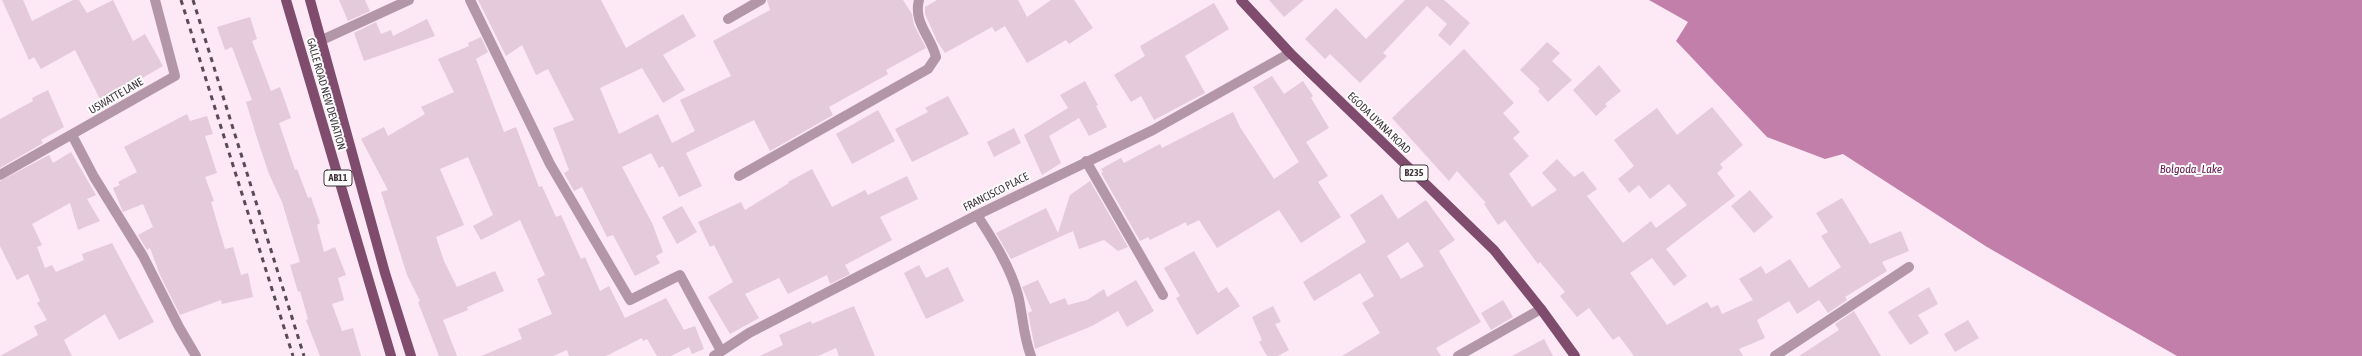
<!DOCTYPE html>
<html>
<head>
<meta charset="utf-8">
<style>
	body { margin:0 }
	canvas { display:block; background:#fde8f5 }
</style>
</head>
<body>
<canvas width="2362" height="356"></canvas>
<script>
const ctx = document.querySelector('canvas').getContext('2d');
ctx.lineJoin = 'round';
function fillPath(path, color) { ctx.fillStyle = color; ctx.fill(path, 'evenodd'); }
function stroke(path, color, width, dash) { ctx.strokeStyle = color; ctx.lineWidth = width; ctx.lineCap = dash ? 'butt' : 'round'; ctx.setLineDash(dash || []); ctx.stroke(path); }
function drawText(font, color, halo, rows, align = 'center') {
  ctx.font = font + ' "Asap Condensed",sans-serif'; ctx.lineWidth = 4; ctx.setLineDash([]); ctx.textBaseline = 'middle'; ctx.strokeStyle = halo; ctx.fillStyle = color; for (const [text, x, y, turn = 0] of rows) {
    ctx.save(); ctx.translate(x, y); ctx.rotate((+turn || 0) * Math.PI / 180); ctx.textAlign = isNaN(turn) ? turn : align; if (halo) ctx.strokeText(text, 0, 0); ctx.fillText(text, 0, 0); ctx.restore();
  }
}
fillPath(new Path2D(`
	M1649,0H2362V356H2177L1987,247L1843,154L1825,159L1767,137L1676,41L1688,22Z`), '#c17faa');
fillPath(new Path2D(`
	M2,0H23L32,21L73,0H79L87,13L113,0L133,41L145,34L163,66L125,88L127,93L103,105L75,50L41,69L34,57L29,60Z
	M339,0H365L370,11L348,21Z
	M478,0H601L626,48L683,14L696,36L663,55L685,90L663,103L642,68L600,88L619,134L658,114L672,143L695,131L680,100L731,76L713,41L770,10L767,0H903L912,14L914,25L926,48L886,70L888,74L829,107L833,115L770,151L754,120L686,153L702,186L679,197L663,166L659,168L651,153L622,167L652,223L663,252L656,256L660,263L635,276L613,235L607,237L582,187L574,191L564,173L569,170L553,128L574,120L548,69L536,75L522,45L506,56Z
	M937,0H1018L1027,17L1051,0H1074L1093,28L1069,44L1066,40L1027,63L1005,26L995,32L992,27L945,53L937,41L925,14V7Z
	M1269,0H1304L1284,17Z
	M1405,0H1444L1470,23L1450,46L1438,35L1447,24L1427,6L1383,53L1387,56L1360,83L1330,54L1325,59L1305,39L1336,8L1366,39Z
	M1214,3L1229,29L1185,56L1205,93L1154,120L1141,96L1131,102L1114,75L1145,56L1140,46Z
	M250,17L257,39L252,41L271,91L280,87L291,118L279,123L295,170L297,169L308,198L311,197L320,223L317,225L324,252L335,247L346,275L338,278L344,300L332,304L342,331L353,328L361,356H320L306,320L308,319L300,291L298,292L290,265L300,262L282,202L269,174L257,138L246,102L252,100L232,47L225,50L217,27Z
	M427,19L435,36L364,61L354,33L376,22L381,34L391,30L393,36Z
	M481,37L488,52L476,59L504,132L516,127L539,187L542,186L556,217L561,215L581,259L585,257L600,291L609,286L625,318L666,298L684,330L695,326L704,349L692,354L689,347L671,356H657L647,339L643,341L642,338L606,356H569L567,350L553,356H481L522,339L518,329L552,314L537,279L545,275L520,220L481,240L473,226L493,215L468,157L440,169L464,225L436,237L444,261L457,287L495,271L504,291L467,307L468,310L443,320L457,356H439L418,302L420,301L407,275L381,192L388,190L361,139L384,127L388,136L425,114L421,107L454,92L438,59L469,46L468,43Z
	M1547,42L1560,53L1552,61L1572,80L1548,102L1538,91L1540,89L1520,70Z
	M1464,49L1514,103L1503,113L1520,132L1513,138L1529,156L1509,174L1532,207L1557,190L1542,173L1557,159L1574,177L1583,171L1597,189L1587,196L1623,243L1651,221L1656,228L1687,205L1669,184L1650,199L1639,185L1629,193L1618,179L1634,166L1614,140L1657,108L1677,135L1712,107L1743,145L1720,164L1723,168L1717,173L1735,196L1666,249L1687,276L1674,286L1652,258L1630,273L1667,325L1707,302L1711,308L1718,305L1722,314L1753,300L1739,279L1761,266L1766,274L1790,259L1809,288L1841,267L1821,236L1828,232L1816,213L1842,198L1870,244L1901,231L1909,251L1882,262L1887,271L1845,297L1847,300L1828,313L1819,300L1797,314L1789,301L1757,320L1765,338L1739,349L1743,356H1634L1619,336L1613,340L1589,308L1577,317L1560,296L1565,292L1540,262L1538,264L1505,220L1498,225L1484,204L1486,203L1457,171L1449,181L1392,118Z
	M1599,65L1621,91L1605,104L1607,106L1596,116L1573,90Z
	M1272,76L1284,94L1303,81L1313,96L1311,98L1329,128L1306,142L1328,176L1318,182L1341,217L1301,243L1279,210L1217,248L1199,220L1187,226L1186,222L1150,240L1148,237L1140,241L1101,173L1103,172L1101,169L1121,158L1124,163L1160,144L1162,148L1233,112L1240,127L1274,179L1299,162L1253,87Z
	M1085,81L1098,105L1096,106L1107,127L1089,136L1079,118L1049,136L1061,163L1042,175L1024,135L1068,108L1060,95Z
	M48,90L64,127L41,140L43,143L0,168V119L33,101L32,98Z
	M948,96L969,134L912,162L895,129L928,112L925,108Z
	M878,110L895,141L852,164L836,134Z
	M187,114L190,121L207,116L213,134L205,136L217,173L205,177L214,201L211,202L225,249L233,247L241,275L248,273L253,297L222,304L221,300L180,315L160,275L150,248L147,250L138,235L153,227L143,204L123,212L113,188L120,185L118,182L137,172L124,147Z
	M1014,128L1021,143L994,157L987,142Z
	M71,152L96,195L87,199L100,221L78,230L70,203L32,224L42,245L37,247L45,268L52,265L56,272L84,260L82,254L112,243L154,322L119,340L105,314L64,340L72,356H0L38,335L34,326L47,320L37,303L40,301L28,274L17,280L0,246V181L49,155L53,163Z
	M812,169L832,207L865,190L868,195L907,176L918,199L880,217L892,240L845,265L850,274L830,284L827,275L788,294L779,278L745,294L759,318L730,334L708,297L733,282L714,245L710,247L698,222L741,202L745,210L789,183L788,182Z
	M1090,181L1128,247L1118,251L1104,240L1079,249L1073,231L1011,259L996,233L1046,208L1058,233L1070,195Z
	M1750,190L1773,217L1754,233L1731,206Z
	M1382,194L1398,219L1426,200L1455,240L1439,251L1481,322L1436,348L1441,356H1342L1380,333L1362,303L1374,296L1360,273L1314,301L1303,282L1366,242L1350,215ZM1408,242L1424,266L1401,279L1387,256Z
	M682,206L697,232L677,244L662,217Z
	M1194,251L1218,293L1227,287L1240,306L1197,335L1176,298L1180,296L1164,268Z
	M919,265L926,278L948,267L964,301L926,319L904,273Z
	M1038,280L1050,304L1065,298L1068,305L1087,300L1104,289L1107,297L1136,280L1154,311L1127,327L1118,311L1092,326L1035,349L1028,313L1032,311L1022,287Z
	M1929,287L1938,304L1918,315L1929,333L1910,345L1888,312Z
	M1503,300L1513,317L1491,330L1481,313Z
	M854,306L875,356H839L836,348L818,356H760L783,345L779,335L811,321L812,324Z
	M1273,306L1281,322L1275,324L1289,350L1278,356H1267L1259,342L1262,340L1252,317Z
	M1854,311L1881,356H1799L1839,330L1835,324Z
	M1968,320L1979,338L1955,352L1944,334Z
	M1544,339L1553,356H1512Z`), '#e4cada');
stroke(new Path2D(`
	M470,0L550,164L630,300L680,275L721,351
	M728,19L761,0
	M322,40L409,0
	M72,135L94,177L143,256L179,327L196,356
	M1086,161L1163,295
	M0,175L175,76L155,0
	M739,176L928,69L936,57C931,36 913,23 919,0
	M977,215C993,240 1010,266 1018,295C1023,315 1023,336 1031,356
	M714,356L749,333L977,215L1153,130L1290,53
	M1458,356L1541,309
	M1775,356L1909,267`), '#b496a9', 10);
stroke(new Path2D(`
	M286,0L391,356
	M310,0L385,273L411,356
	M1241,0L1290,53L1494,250L1541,309L1575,356`), '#7f4c6e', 10);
stroke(new Path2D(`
	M181,0L293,356
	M193,0L304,356`), '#574c52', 3, [5, 5]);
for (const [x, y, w] of [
	[1414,173,28],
	[338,178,28]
]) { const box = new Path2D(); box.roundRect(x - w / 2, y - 8, w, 16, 3); ctx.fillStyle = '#fcfcfc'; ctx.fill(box); stroke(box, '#3f353b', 1); }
drawText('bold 10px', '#3f353b', null, [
	["B235",1414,173],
	["AB11",338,178]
]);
drawText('11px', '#3f353b', '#fcfcfc', [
	["GALLE ROAD NEW DEVIATION",326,94,74],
	["USWATTE LANE",116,96,-30],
	["EGODA UYANA ROAD",1379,123,44],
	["FRANCISCO PLACE",996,192,-27]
]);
drawText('italic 12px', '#661851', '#fcfcfc', [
	["Bolgoda_Lake",2191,169]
]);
</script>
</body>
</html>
